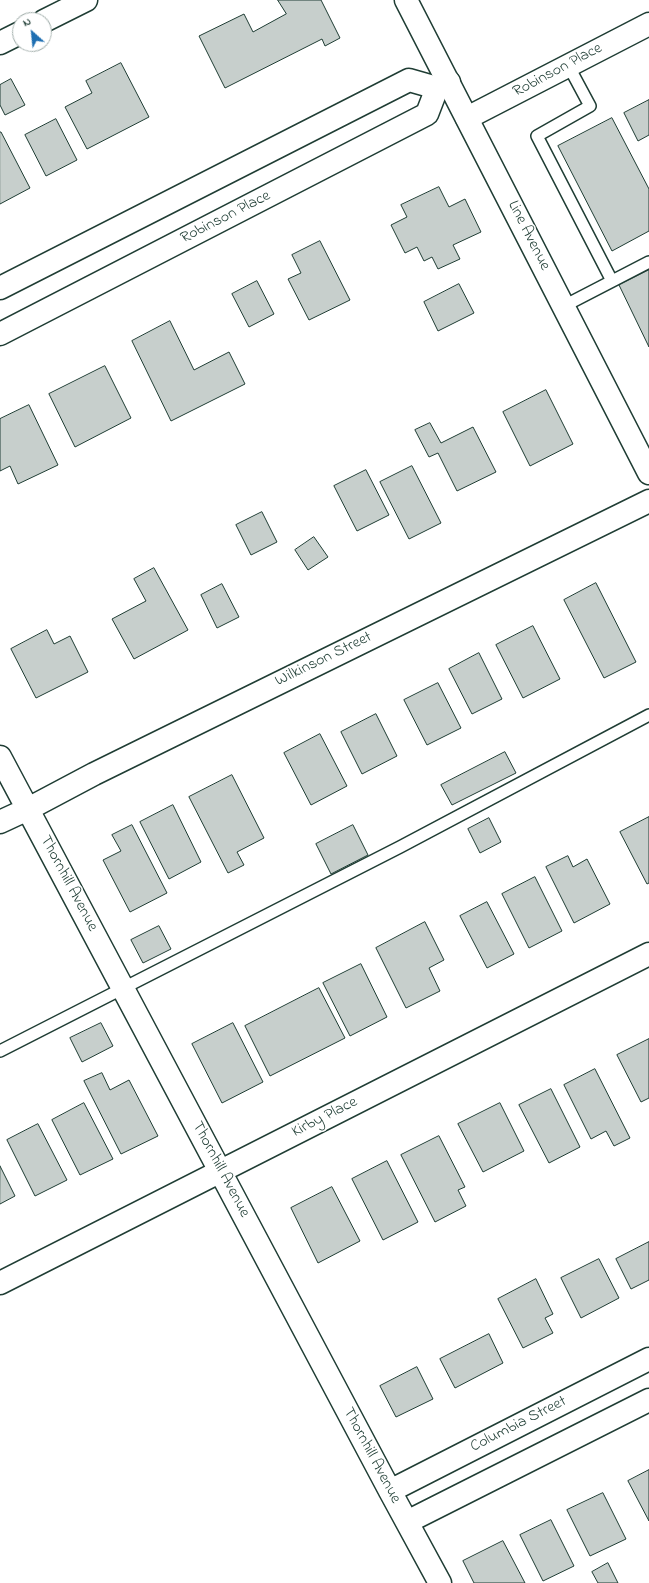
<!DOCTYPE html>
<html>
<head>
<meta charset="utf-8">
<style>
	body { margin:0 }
	#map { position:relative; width:649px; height:1583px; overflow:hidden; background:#fff; font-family:"Indie Flower",sans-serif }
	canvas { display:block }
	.north { position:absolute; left:12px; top:12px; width:40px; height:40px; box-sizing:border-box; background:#fff; border:1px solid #a5b1ae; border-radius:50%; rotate:333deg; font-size:11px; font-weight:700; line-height:16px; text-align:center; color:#1f3d34 }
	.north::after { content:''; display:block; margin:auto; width:14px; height:18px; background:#1f6fb2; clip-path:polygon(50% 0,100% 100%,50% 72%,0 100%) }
</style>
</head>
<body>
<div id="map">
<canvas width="649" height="1583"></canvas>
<div class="north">N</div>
</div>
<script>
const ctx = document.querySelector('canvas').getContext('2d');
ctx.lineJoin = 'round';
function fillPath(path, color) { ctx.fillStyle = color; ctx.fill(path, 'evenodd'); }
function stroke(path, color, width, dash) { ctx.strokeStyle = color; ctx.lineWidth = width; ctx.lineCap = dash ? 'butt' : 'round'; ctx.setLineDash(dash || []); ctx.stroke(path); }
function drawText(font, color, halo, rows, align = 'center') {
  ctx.font = font + ' "Indie Flower",sans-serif'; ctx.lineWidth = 3; ctx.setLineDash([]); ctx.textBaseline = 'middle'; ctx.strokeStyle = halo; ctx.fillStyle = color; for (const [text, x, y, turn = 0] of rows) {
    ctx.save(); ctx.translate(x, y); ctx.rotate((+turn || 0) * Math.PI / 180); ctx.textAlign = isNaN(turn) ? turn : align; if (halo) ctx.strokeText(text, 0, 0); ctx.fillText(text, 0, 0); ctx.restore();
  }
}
const building = new Path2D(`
	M278,0H321L340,38L325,46L322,39L225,88L199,36L244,14L253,32L286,14Z
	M121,63L149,117L87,149L65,107L92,93L86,81Z
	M11,79L25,105L5,115L0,105V85Z
	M649,100V135L638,141L624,113Z
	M612,118L649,189V231L612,251L558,146Z
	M56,119L77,160L46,176L25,135Z
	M0,132H1L30,188L0,204Z
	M439,187L449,207L465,199L481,232L453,245L460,259L438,269L432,257L424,261L417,247L405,253L391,225L407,217L401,205Z
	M320,241L350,300L309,320L288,279L301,273L292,255Z
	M649,270V347L619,285Z
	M257,281L274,314L249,327L232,294Z
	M459,284L474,313L438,331L424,302Z
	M170,321L194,370L229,352L245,384L171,421L132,341Z
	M105,366L131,418L75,447L49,394Z
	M546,390L573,444L530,466L503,412Z
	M29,405L58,465L18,484L10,466L0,471V419Z
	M430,423L441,443L473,427L496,472L457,491L438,453L429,457L415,430Z
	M412,466L441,523L409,539L380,482Z
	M366,470L389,515L357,531L334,486Z
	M262,512L277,542L251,555L236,525Z
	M314,537L328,557L308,570L295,550Z
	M154,568L188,630L134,659L112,619L146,601L134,579Z
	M596,583L636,662L604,678L564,600Z
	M222,584L239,617L217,628L201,595Z
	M533,626L560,679L523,698L496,645Z
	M47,630L54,644L70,636L88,672L36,698L11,649Z
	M479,653L502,699L472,714L449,669Z
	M438,683L461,728L427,745L404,700Z
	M376,714L397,756L362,774L341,732Z
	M320,734L347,786L311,805L284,753Z
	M505,752L516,773L452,805L441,785Z
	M232,775L264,838L237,852L244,865L228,873L189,797Z
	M173,805L201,862L169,879L140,822Z
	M649,817V883L647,884L620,832Z
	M489,818L501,842L480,853L468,829Z
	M132,825L167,893L130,912L103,860L121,851L112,835Z
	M353,825L368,855L331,874L316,844Z
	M568,856L573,867L587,859L610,904L574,923L546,867Z
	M535,877L562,931L529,948L502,894Z
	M487,902L514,954L487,968L460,916Z
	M425,922L444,960L429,968L440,991L406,1008L376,948Z
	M159,926L171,949L143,963L131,940Z
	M361,964L387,1017L350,1036L323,983Z
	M319,988L345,1038L270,1076L245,1026Z
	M101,1023L113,1046L82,1062L70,1038Z
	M233,1023L263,1082L222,1103L192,1044Z
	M649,1039V1098L641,1102L617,1055Z
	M595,1069L630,1138L614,1146L606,1131L591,1139L564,1085Z
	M102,1073L110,1090L129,1080L158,1136L121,1154L84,1081Z
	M551,1089L580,1147L549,1163L519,1105Z
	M84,1103L113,1159L80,1175L52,1120Z
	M500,1103L524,1151L483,1172L458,1124Z
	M38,1124L67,1180L35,1196L7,1140Z
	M439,1136L465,1187L458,1190L466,1206L435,1222L401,1155Z
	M387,1161L418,1222L383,1240L352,1179Z
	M0,1166L15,1196L0,1204Z
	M332,1187L360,1241L318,1263L291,1208Z
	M649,1242V1280L631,1289L616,1259Z
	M599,1259L619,1298L581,1318L561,1278Z
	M536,1279L553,1314L545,1318L553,1333L523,1348L498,1299Z
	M489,1334L503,1363L455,1388L440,1359Z
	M417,1367L433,1399L396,1417L380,1386Z
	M649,1470V1521L628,1481Z
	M603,1493L626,1539L590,1556L567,1510Z
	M551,1520L574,1566L543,1581L520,1535Z
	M503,1541L525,1583H474L463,1561Z
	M608,1563L618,1583H598L592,1572Z`);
fillPath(building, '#c7cfcc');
stroke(building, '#1f3d34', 1);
const service = new Path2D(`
	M568,65L590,106L537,136L612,281
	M564,306L649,262
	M0,1051L400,847L649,715`);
const minor = new Path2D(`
	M44,21L86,0
	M0,43L20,33
	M467,118L649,24
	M0,288L409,80L437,88L449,82
	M0,334L427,114L437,88
	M0,757L390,1491L440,1583
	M0,822L28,809L94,774L649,501
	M0,1283L649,954
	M390,1491L649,1359
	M407,1522L649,1400`);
const secondary = new Path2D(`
	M406,0L649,473`);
stroke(service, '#1f3d34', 14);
stroke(minor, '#1f3d34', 25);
stroke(secondary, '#1f3d34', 25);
stroke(service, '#fff', 11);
stroke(minor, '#fff', 22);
stroke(secondary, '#fff', 22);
drawText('16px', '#1f3d34', '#fff', [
	["Robinson Place",558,71,-28],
	["Robinson Place",226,218,-27],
	["Line Avenue",528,236,63],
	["Wilkinson Street",324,660,-26],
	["Thornhill Avenue",68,884,62],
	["Kirby Place",325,1118,-27],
	["Thornhill Avenue",220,1170,62],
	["Columbia Street",519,1425,-27],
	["Thornhill Avenue",371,1456,62]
]);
</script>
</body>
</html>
